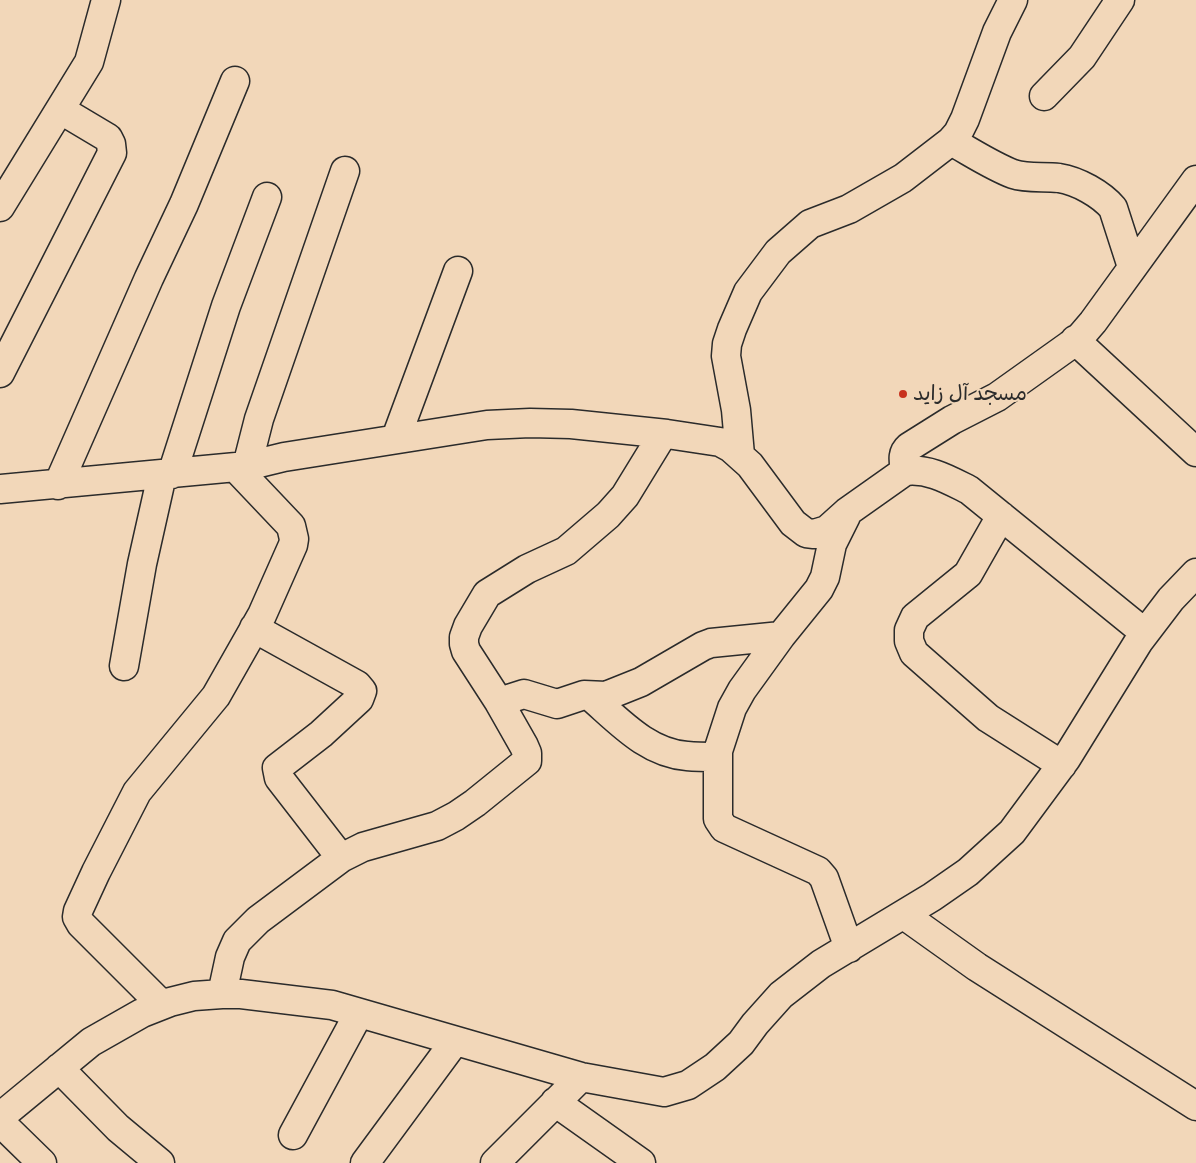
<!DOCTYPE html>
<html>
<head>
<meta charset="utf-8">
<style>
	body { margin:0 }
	canvas { display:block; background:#f2d7b9 }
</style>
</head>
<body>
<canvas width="1196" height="1163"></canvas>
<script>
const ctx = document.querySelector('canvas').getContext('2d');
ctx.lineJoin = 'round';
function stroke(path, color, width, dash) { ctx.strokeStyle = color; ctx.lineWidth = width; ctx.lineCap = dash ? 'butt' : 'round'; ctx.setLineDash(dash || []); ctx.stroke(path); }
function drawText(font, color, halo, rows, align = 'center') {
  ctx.font = font + ' Caveat,"Playpen Sans Arabic",sans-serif'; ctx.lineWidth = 4; ctx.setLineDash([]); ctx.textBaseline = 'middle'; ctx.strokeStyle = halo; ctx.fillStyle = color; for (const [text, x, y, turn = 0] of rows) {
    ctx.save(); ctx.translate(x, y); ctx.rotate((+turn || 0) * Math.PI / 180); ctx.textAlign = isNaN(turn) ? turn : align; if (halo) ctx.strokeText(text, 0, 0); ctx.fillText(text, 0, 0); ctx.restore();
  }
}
const street = new Path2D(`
	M1044,96L1082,57L1120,0
	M951,141C971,152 992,166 1013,174C1028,179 1044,176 1059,178C1078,181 1101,194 1113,208L1132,267
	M0,207L89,62L106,0
	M1075,340L1196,452
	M0,373L112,153L111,144L108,138L61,110
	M396,438L458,271
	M740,455L736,410L726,356L727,344L732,329L748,292L778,252L810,224L849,209L903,178L951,141L958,133L965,119L997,32L1013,0
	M247,466L259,419L345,171
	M905,471C904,462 901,454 909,447L952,420L997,397L1070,345L1081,336L1093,322L1196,180
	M172,474L226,306L267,197
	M58,485L149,278L184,204L235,81
	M0,489L247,466L284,457L487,425L530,423L571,424L667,434L720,442L731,448L750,465L793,523L806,533L814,534L827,530L847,512L905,471C929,468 949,480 969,490L1145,633
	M846,516L832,544L825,577L819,589L781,636L742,690L732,708L718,751V819L724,828L818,871L824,878L849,948
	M1001,516L968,574L915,617L909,630V641L914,653L988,718L1062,765
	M254,628L357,685L362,691L359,699L321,734L277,768L279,778L341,858
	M124,666L142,564L162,475
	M590,696C619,721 647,753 687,756C697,757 708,757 718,757
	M499,702L524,694L557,704L584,695L606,696L641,682L703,646L711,643L781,636
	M904,915L977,967L1196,1106
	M222,994L230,957L237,941L258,920L341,858L363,847L437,826L456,816L475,803L527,761V753L524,746L499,702L466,651L464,644V637L468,626L487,594L527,569L566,551L608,515L625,496L663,434
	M162,1005L81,924L77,917L78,911L96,872L137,792L216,696L262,615L293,545L294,539L291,526L236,468
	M59,1068L118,1128L160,1163
	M555,1102L641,1163
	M0,1117L91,1042L142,1013L170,1002L194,996L222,994H241L332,1005L581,1077L664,1092L688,1085L715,1067L741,1043L755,1024L781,995L821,964L932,897L968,872L1012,832L1066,759L1139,641L1171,599L1196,573
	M0,1122L42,1163
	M293,1135L359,1013
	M365,1163L455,1041
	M495,1163L581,1077`);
stroke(street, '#2b2b2b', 31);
stroke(street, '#f2d7b9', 28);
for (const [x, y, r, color] of [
	[903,394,5,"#c8321e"]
]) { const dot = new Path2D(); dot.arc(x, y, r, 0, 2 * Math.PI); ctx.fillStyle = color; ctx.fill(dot); stroke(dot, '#f2d7b9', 2); }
drawText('21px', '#2b2b2b', '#f2d7b9', [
	["مسجد آل زايد",913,394]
], 'left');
</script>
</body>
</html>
